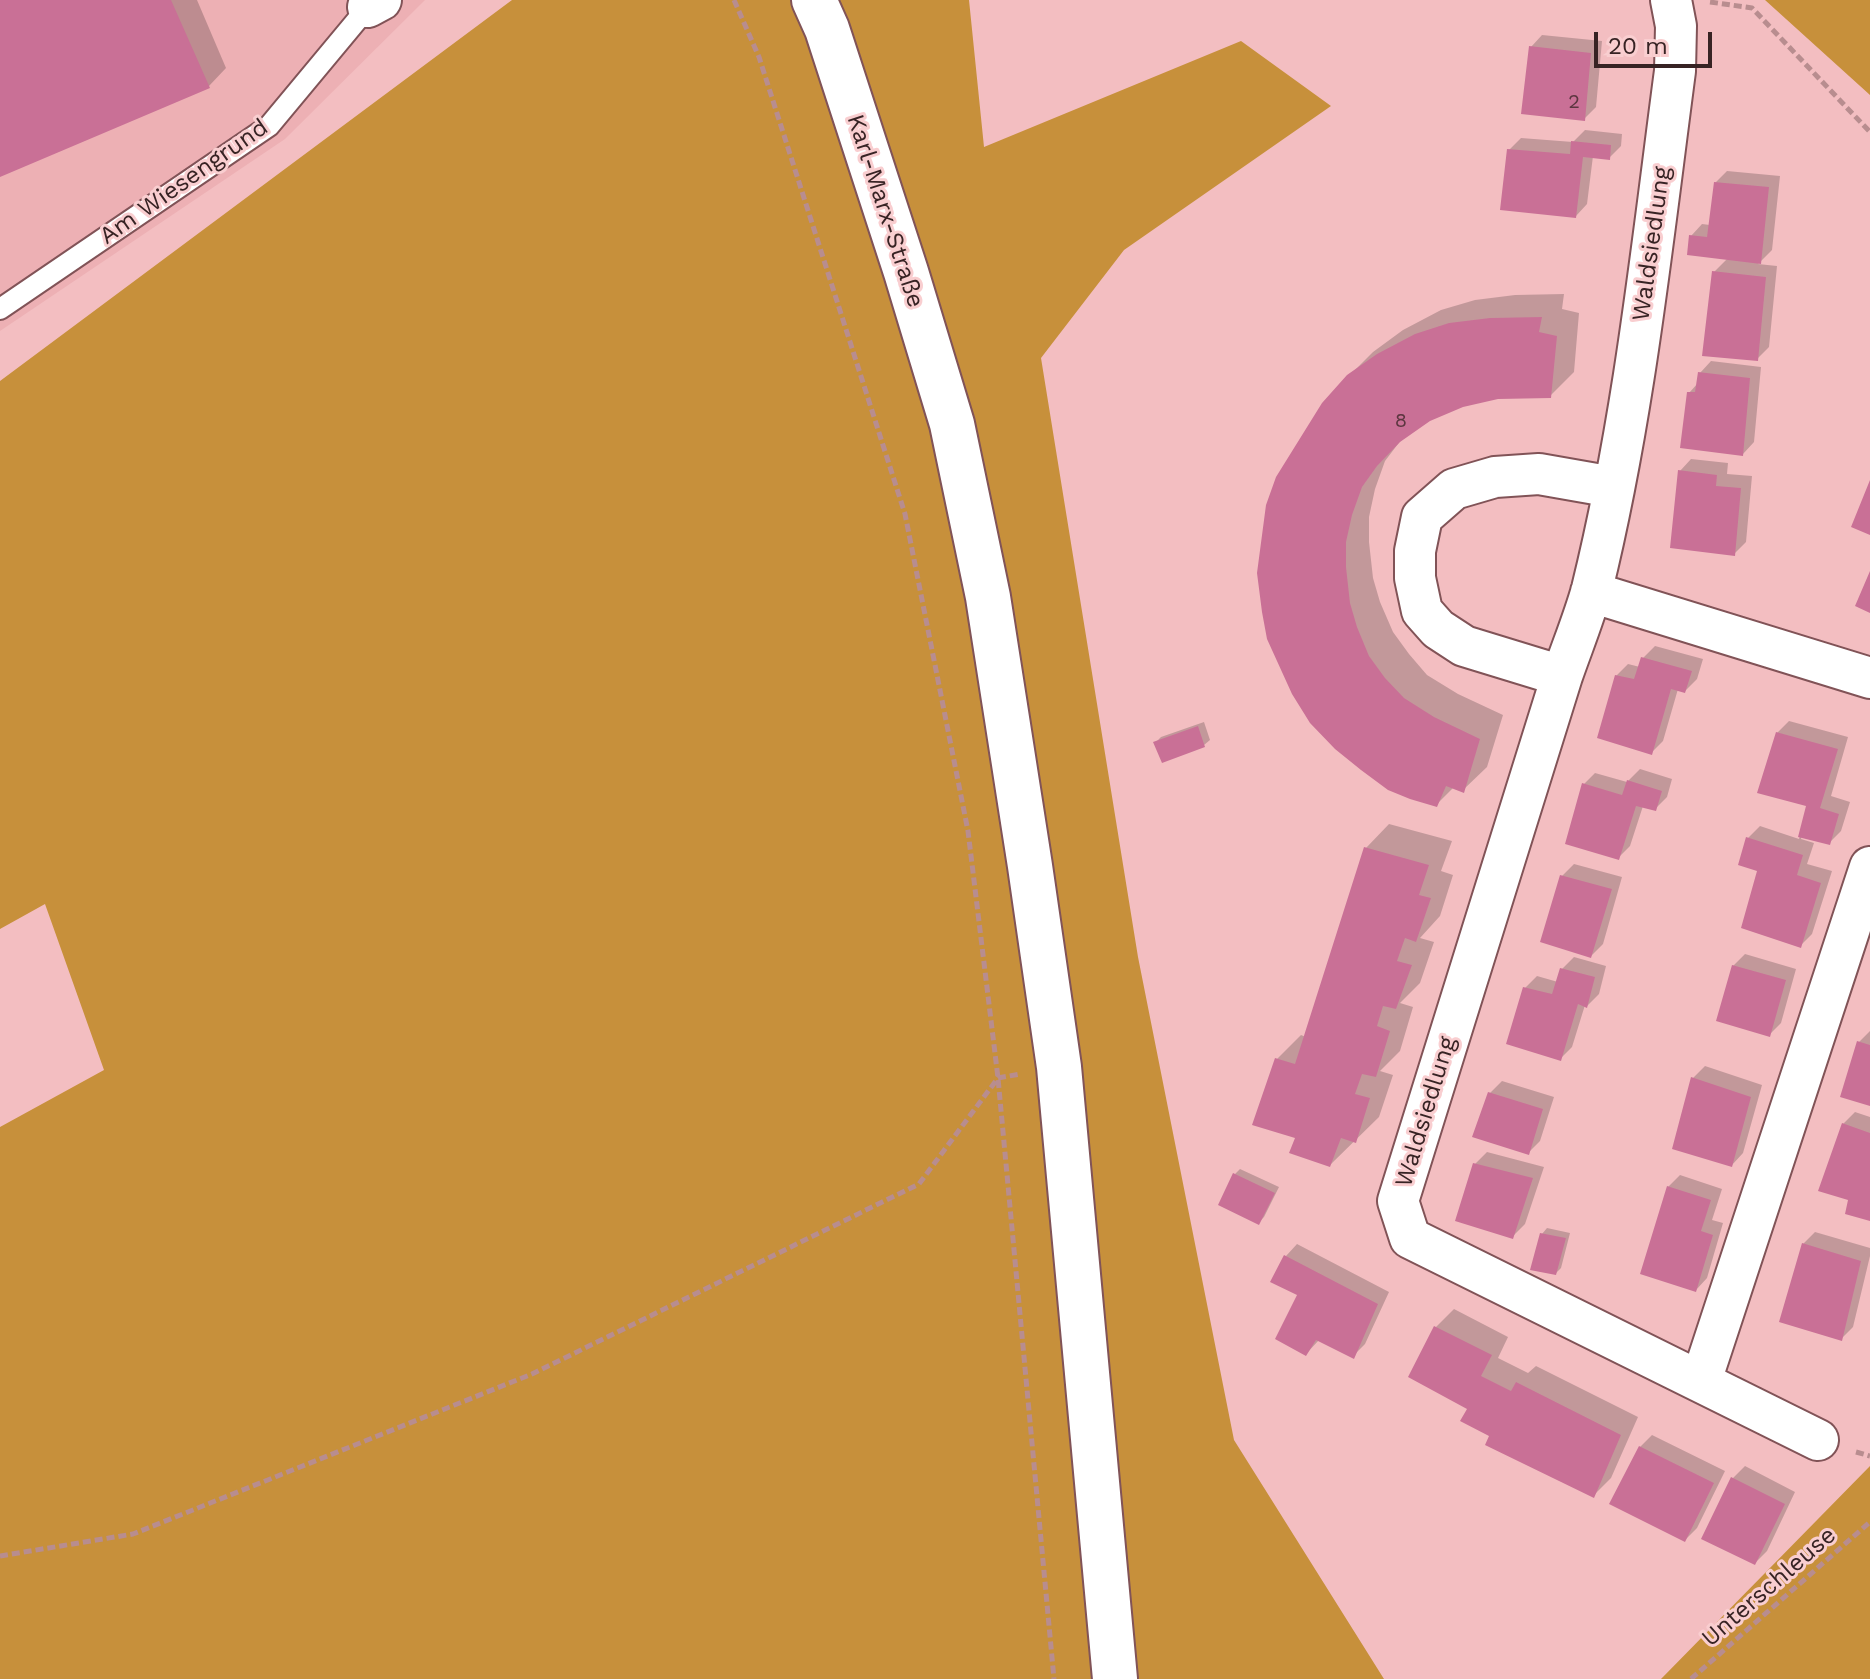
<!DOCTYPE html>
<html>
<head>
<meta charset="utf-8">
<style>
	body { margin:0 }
	#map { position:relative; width:1870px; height:1679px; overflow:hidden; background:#f3bec1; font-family:"Work Sans",sans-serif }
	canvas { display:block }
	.scale { position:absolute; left:1594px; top:32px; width:118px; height:36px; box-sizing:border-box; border:4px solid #372324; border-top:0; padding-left:10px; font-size:24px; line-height:28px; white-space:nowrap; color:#372324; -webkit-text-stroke:6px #f9ced0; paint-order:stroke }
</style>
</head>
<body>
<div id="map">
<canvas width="1870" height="1679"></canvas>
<div class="scale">20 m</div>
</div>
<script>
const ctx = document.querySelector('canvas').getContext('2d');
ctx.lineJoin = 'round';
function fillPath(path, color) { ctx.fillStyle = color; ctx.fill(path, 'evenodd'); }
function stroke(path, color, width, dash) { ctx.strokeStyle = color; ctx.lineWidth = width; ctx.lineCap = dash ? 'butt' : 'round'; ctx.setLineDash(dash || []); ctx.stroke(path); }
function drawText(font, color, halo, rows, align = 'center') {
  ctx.font = font + ' "Work Sans",sans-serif'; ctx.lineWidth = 6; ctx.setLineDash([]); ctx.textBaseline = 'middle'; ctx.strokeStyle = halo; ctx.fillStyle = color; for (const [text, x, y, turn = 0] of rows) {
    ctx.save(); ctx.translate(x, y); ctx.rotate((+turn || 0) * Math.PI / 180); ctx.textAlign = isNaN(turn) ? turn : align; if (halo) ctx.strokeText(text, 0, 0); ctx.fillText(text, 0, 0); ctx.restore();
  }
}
fillPath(new Path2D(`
	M0,0H425L285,139L0,331Z`), '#edb0b4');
fillPath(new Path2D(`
	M512,0H969L984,147L1241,41L1331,106L1124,250L1041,358L1138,957L1234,1440L1384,1679H0V1127L104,1070L45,904L0,929V381Z
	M1765,0H1870V95Z
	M1870,1466V1679H1661Z`), '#c7903b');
fillPath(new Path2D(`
	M0,0H197L226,68L209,86L0,175Z
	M1542,35L1602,41L1596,107L1584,119L1531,47Z
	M1585,130L1622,134L1621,146L1609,158L1593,156L1587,204L1576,216L1509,150L1521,138L1573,142Z
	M1727,171L1780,176L1772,250L1758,264L1777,266L1769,347L1757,359L1714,272L1728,258L1691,236L1702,224L1710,225L1715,183Z
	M1564,294L1562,309L1579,313L1574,372L1550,396L1498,397L1463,405L1429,419L1401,440L1385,461L1375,489L1369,517V542L1373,578L1380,602L1393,632L1409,654L1427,675L1458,694L1503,715L1487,767L1463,790L1454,787L1436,805L1337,747L1348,377L1373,352L1403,330L1441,310L1475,300L1515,295Z
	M1711,361L1761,367L1754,442L1743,454L1689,393L1698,383L1700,373Z
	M1691,459L1728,463L1727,474L1752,476L1746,542L1734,554L1680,471Z
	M1655,646L1703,659L1697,679L1685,691L1678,689L1663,741L1652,752L1616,676L1628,664L1640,667L1643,658Z
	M1789,721L1848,737L1831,796L1850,802L1841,831L1829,843L1802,836L1801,839L1814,843L1807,864L1832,871L1812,934L1800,946L1760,869L1748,838L1760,826L1799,839L1808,805L1777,733Z
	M1204,722L1210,740L1204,745L1156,742L1161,737Z
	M1640,769L1672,779L1667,797L1655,809L1643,806L1630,846L1618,858L1584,784L1595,773L1627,782Z
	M1389,824L1452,841L1441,871L1453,875L1440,916L1420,938L1434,942L1420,983L1400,1003L1413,1007L1400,1051L1380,1071L1393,1075L1379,1117L1330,1165L1297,1137L1277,1059L1301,1035L1306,1037L1366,848Z
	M1574,864L1622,877L1603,944L1591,956L1562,876Z
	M1745,954L1796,969L1781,1023L1769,1035L1733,966Z
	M1574,957L1606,966L1599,994L1587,1006L1585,1005L1572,1047L1560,1059L1525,988L1537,976L1558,982L1562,969Z
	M1870,1031V1104L1858,1043Z
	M1705,1066L1762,1085L1743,1153L1732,1165L1693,1078Z
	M1502,1081L1554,1097L1540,1141L1528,1153L1490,1093Z
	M1855,1112L1870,1117V1219L1850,1199L1843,1124Z
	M1487,1152L1544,1167L1525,1224L1513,1236L1475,1164Z
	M1240,1169L1279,1187L1264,1217L1258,1223L1235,1174Z
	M1680,1175L1722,1189L1712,1220L1723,1223L1707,1278L1696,1290L1668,1187Z
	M1547,1228L1570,1233L1561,1268L1556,1273L1542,1234Z
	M1815,1232L1870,1248V1256L1853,1327L1841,1339L1803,1244Z
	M1297,1244L1389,1292L1365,1344L1353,1356L1319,1340L1306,1354L1299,1294L1286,1256Z
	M1454,1309L1508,1337L1498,1358L1528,1373L1536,1366L1638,1417L1611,1478L1593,1496L1492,1436L1470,1408L1436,1327Z
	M1652,1435L1725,1471L1697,1528L1685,1540L1640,1447Z
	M1745,1466L1795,1492L1767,1551L1755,1563L1733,1478Z`), '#0003');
fillPath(new Path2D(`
	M0,0H171L210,88L0,177Z
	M1529,46L1591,53L1585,121L1521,114Z
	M1571,141L1611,145L1610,160L1583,157L1576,218L1500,210L1507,149L1570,154Z
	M1714,182L1769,187L1761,264L1687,255L1689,235L1707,237Z
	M1712,271L1766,277L1758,361L1702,356Z
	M1542,317L1539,332L1557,336L1551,398L1498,399L1463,407L1430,421L1400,442L1377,466L1362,487L1352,515L1346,542V567L1350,603L1357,627L1369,656L1385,678L1404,698L1434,717L1480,739L1464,793L1446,786L1437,807L1410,799L1388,790L1361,770L1335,749L1310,723L1292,694L1267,639L1262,612L1257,573L1266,505L1276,477L1322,403L1347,375L1377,354L1415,334L1449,323L1490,318Z
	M1698,372L1750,378L1743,456L1680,448L1687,392H1695Z
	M1678,470L1717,475L1716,486L1741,488L1735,556L1670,548Z
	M1870,480V535L1851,527Z
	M1870,571V613L1855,606Z
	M1641,657L1692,671L1685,693L1671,689L1652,755L1597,738L1615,675L1634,679Z
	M1198,726L1205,747L1162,763L1153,742Z
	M1776,732L1838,749L1820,808L1839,814L1830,845L1798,837L1806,806L1757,793Z
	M1627,780L1662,791L1656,811L1636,806L1619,860L1565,844L1582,783L1622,795Z
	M1746,837L1803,855L1797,875L1821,883L1801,948L1741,928L1757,871L1738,865Z
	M1364,847L1429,865L1419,895L1431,898L1416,942L1405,938L1397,961L1412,965L1396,1009L1383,1006L1377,1026L1390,1031L1376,1077L1362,1074L1355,1094L1370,1098L1356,1143L1341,1138L1330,1167L1289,1153L1295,1138L1252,1125L1275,1058L1295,1064Z
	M1560,875L1612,889L1591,958L1540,942Z
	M1732,965L1786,980L1770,1037L1716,1021Z
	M1560,968L1595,977L1587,1008L1578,1004L1561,1061L1506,1044L1523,987L1552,994Z
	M1857,1041L1870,1045V1106L1840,1097Z
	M1691,1077L1751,1097L1732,1167L1672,1149Z
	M1488,1092L1543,1109L1529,1155L1472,1137Z
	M1842,1123L1870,1133V1221L1845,1214L1848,1200L1818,1191Z
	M1473,1163L1533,1178L1513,1239L1455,1221Z
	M1233,1173L1275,1193L1259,1225L1218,1205Z
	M1667,1186L1711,1200L1701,1231L1713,1235L1696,1292L1640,1274Z
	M1540,1233L1566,1238L1556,1275L1530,1270Z
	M1802,1243L1861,1261L1842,1341L1779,1322Z
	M1284,1255L1378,1304L1354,1359L1316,1340L1306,1356L1275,1339L1297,1295L1270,1282Z
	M1434,1326L1492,1355L1481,1376L1511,1391L1516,1382L1621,1435L1594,1498L1485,1445L1489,1436L1460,1421L1467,1409L1408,1377Z
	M1639,1446L1714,1483L1685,1542L1609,1504Z
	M1731,1477L1785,1504L1755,1565L1701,1539Z`), '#c97096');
const service = new Path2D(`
	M0,309L269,126L368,7`);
const minor = new Path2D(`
	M1671,0L1676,26L1675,71C1652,244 1634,419 1592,589C1584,618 1572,647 1562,676L1398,1201L1410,1238L1818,1440
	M368,7L381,0
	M1591,592L1870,678
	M1562,676L1464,646L1438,629L1422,611L1415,578V551L1422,517L1454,489L1495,477L1539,474L1613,487
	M1701,1381L1870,867`);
const primary = new Path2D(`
	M814,0L827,29L906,272L952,424L988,597L1030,866L1059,1067L1115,1679`);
stroke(service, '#815357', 24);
stroke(minor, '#815357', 44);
stroke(primary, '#815357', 48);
stroke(new Path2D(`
	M734,0L759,57L905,514L968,831L998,1078L1054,1679
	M1710,2L1752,8L1870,132
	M1856,1452L1870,1456
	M0,1556L133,1534L532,1374L919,1184L998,1078L1020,1074
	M1691,1679L1870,1522`), '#b88d8f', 5, [8, 4]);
stroke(service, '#fff', 20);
stroke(minor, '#fff', 40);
stroke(primary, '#fff', 44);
drawText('20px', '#5c3640', null, [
	["2",1574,102],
	["8",1401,421]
]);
drawText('24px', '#372324', '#f9ced0', [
	["Am Wiesengrund",184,182,-35],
	["Karl-Marx-Straße",885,211,72],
	["Waldsiedlung",1652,244,-82],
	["Waldsiedlung",1426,1112,-73],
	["Unterschleuse",1769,1587,-41]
]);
</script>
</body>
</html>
